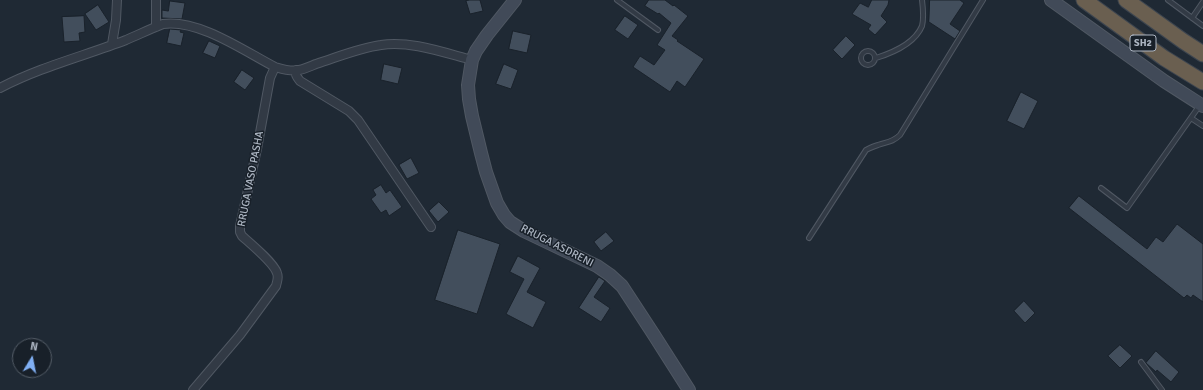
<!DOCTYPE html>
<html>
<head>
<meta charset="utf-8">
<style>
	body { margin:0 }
	#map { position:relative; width:1203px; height:390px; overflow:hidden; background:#1f2934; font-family:Signika,sans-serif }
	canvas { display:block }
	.north { position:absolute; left:12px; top:338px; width:40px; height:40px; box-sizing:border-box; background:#182029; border:1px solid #535c66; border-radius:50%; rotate:10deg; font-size:11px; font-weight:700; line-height:16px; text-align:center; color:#acb5c2 }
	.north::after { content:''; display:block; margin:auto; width:14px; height:18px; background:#80aff3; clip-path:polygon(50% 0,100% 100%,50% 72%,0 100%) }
</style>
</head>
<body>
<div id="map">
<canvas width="1203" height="390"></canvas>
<div class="north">N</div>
</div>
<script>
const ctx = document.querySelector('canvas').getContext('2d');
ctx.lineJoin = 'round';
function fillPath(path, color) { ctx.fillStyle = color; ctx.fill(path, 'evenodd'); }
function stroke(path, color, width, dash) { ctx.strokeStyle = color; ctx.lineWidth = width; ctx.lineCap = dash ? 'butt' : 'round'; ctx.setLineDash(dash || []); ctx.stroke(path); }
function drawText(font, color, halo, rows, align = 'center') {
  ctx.font = font + ' Signika,sans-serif'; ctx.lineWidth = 3; ctx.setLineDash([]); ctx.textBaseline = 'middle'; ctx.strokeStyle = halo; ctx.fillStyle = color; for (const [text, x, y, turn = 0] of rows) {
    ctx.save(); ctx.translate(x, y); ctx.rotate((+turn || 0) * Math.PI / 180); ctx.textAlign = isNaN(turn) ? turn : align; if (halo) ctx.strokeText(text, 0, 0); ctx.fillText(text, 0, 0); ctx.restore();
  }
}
const building = new Path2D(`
	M470,0H480L483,11L470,14L466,1Z
	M649,0H665L673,6L674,5L688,16L672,36L678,40L677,41L704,59L685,87L677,81L670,92L633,67L640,56L654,65L665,50L657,45L671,23L659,13L658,14L645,6Z
	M872,0H889L888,5L881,16L887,22L875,35L868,29L871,25L852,14L860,3L868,7Z
	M930,0H960L964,3L950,24L960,31L955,39L929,22Z
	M170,1L185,3L182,19L162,18V10L168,11Z
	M98,5L109,22L96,30L85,14Z
	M84,16L85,32L79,33L80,41L64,42L62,17Z
	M625,16L638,25L628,39L615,30Z
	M170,29L181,30L180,32L184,33L181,46L167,43Z
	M513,31L531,35L527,53L509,49Z
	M846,36L855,45L842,59L833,50Z
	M209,41L220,46L215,58L203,53Z
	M384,64L402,68L398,84L381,80Z
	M504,64L518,70L511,89L496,84Z
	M242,70L254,78L245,90L234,82Z
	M1021,92L1038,101L1024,129L1007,121Z
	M411,158L419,173L407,179L399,165Z
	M381,185L386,193L390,190L402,207L389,216L386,210L381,213L371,199L376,195L373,190Z
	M1079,196L1147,249L1156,237L1163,242L1177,224L1203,244V302L1193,295L1191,298L1187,295L1184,298L1069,208Z
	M439,202L449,212L438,222L429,211Z
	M458,230L500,244L477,314L435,300Z
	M606,232L614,241L601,251L594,242Z
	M518,256L540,268L527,292L546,302L533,328L506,314L524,279L510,272Z
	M599,277L605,281L594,297L610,308L601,322L579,308Z
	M1024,301L1035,313L1025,323L1014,311Z
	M1120,345L1132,356L1120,368L1108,356Z
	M1156,351L1179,372L1171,382L1157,370L1156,372L1146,363Z`);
fillPath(building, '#424e5c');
stroke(building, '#1a222b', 1);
const lane = new Path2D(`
	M617,0L658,30
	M1168,0L1203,26
	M1192,18L1203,2
	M861 58a7 7 0 1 1 14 0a7 7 0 1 1-14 0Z
	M876,58C892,53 915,43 922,26C924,18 923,8 922,0
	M1191,118L1203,126
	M1101,188L1127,208L1200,105
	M809,238L866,150C870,148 874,146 878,145C887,142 893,142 900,135L983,0
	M1141,362L1162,390`);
const street = new Path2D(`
	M156,27V0
	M112,44L116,20L117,0
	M296,70C295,75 297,77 300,81L349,111L358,120L431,227
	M0,88C40,67 84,56 126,40C138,35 150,29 163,24C199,19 244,51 275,67C282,69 291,72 299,70C305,69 311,66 316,64C338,57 359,48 381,45C409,40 445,53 472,60
	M193,390L240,335L276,286C277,281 279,278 277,273C274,263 251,244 242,236L240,232V226L257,149L270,78L275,67`);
const secondary = new Path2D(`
	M515,0L487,35L476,51L472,60L468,85L469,99L472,116L481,153L486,172L497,203L504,215L510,222L524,231L597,266L610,275L622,286L654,335L689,390
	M1051,0L1164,81L1203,106`);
const highway = new Path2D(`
	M1084,0L1164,58L1203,82
	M1126,0L1183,41L1203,54`);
stroke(lane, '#505863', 6);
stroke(street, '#505863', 10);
stroke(secondary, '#505863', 14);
stroke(highway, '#3d454f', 17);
stroke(lane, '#323a45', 4);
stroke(street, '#323a45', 8);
stroke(secondary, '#414a58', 12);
stroke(highway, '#6a5f50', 15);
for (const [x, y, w] of [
	[1143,43,26]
]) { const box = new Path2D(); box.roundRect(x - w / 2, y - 8, w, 16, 3); ctx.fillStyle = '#182029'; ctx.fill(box); stroke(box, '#acb5c2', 1); }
drawText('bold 10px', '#acb5c2', null, [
	["SH2",1143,43]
]);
drawText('11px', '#acb5c2', '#182029', [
	["RRUGA VASO PASHA",251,179,-79],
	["RRUGA ASDRENI",557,246,27]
]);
</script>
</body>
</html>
